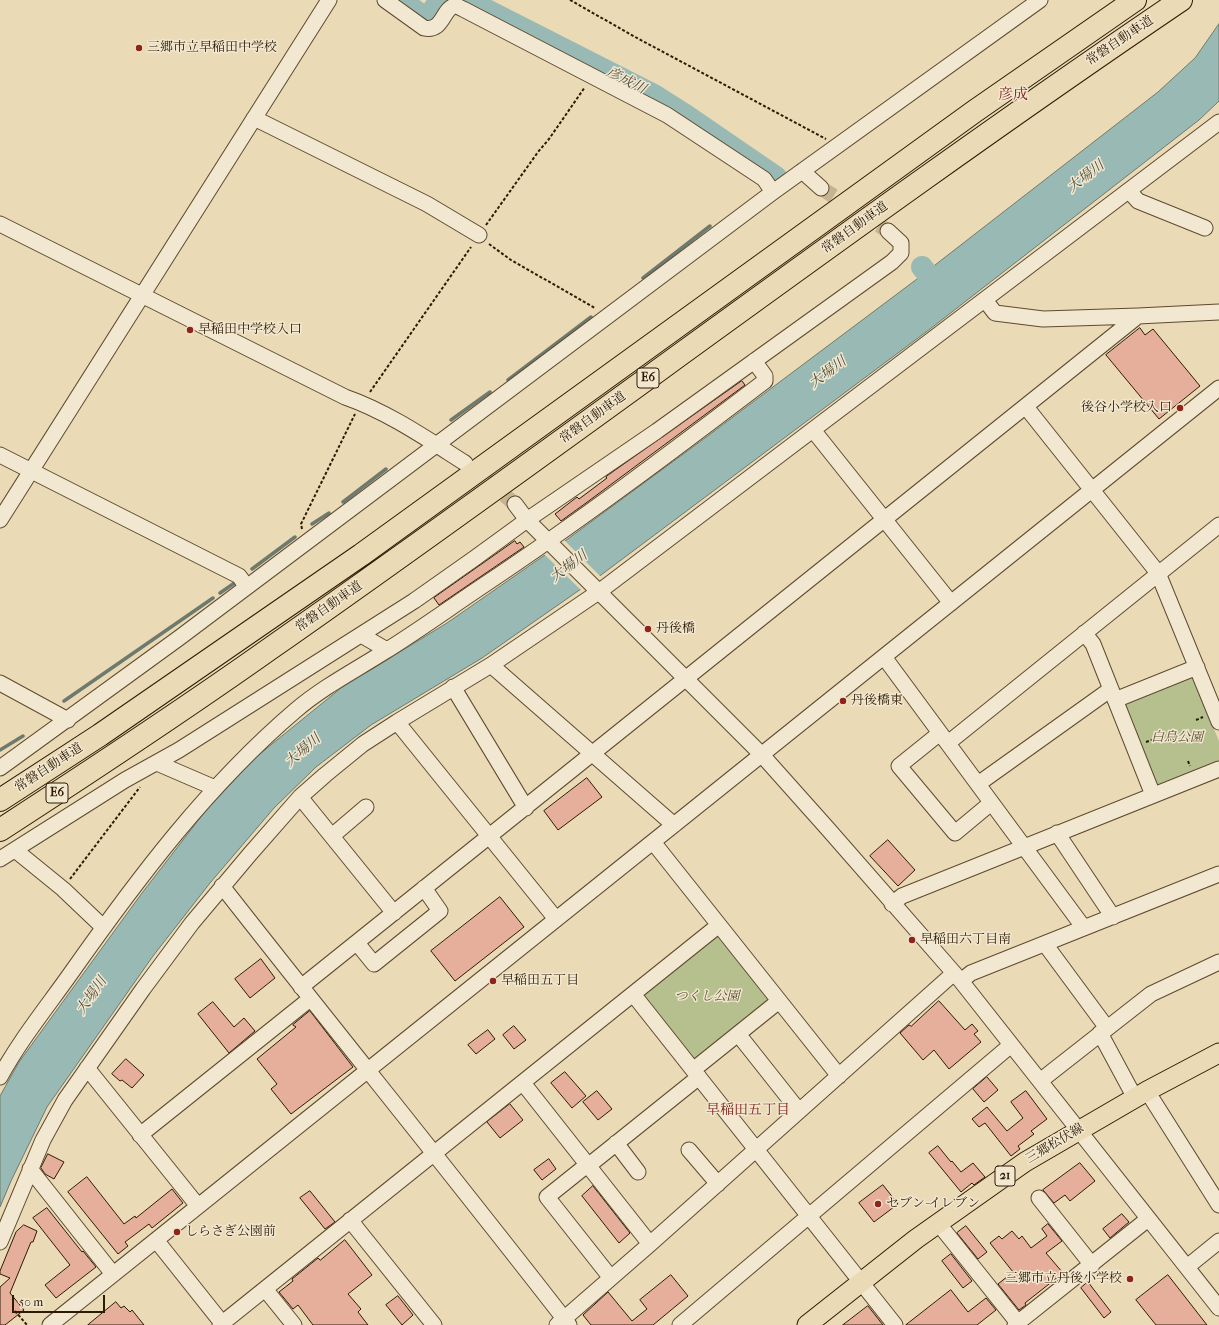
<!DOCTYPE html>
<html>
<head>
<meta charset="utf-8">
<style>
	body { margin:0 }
	#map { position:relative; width:1219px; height:1325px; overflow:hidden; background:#ebdab6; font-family:"IM FELL French Canon",serif }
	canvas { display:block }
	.scale { position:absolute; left:12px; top:1295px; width:93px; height:18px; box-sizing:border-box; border:2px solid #2e1b03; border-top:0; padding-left:5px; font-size:12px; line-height:14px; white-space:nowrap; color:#2e1b03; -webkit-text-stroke:3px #f2e7d0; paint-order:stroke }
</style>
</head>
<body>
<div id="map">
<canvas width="1219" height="1325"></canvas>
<div class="scale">50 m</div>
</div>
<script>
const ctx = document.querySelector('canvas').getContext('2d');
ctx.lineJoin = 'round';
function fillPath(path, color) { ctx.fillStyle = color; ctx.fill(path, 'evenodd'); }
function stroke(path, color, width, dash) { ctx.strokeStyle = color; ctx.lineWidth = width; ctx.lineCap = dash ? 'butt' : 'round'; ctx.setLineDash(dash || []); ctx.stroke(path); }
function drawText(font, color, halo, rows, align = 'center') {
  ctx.font = font + ' "IM FELL French Canon","Noto Serif JP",serif'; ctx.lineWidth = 3; ctx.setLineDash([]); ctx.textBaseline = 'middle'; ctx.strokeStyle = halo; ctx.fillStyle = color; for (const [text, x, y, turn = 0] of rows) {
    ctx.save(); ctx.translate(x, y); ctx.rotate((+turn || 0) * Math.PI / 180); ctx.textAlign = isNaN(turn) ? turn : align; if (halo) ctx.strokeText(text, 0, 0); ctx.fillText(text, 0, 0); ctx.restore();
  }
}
fillPath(new Path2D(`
	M1192,677L1219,741V764L1156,787L1123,702Z
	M719,933L772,1000L696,1061L642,994Z`), '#b6c08f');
const water = new Path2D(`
	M1219,24V101L1199,120L930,329L601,575L482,658L371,725L316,767L274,808L210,883L153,956L47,1107L11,1181L0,1207V1096L19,1062L142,893L207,809L256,757L341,688L447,623L565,541L705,438L917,279L1158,92L1195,58Z`);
fillPath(water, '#99bab4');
stroke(water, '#6e7a6d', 1);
fillPath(new Path2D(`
	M564,540L601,577L582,591L544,554Z`), '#ebdab6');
stroke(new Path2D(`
	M643,278L710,226
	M508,380L591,317
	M451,420L490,392
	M343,502L386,469
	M312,524L329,513
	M252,569L295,537
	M220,593L236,582
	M64,701L213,598
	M0,750L23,736`), '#6e7a6d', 3.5);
stroke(new Path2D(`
	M401,0L421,15L426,16L431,13L440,0
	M467,0L654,95L687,116L776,177
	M922,267L940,290`), '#99bab4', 22);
const building = new Path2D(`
	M1140,328L1145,335L1153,329L1200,386L1159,419L1106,355Z
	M742,381L745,385L586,503L561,521L555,514L577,497L579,499L607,478L606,477Z
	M515,541L517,544L520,542L524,547L439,605L434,598Z
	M587,778L602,797L558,830L544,811Z
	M888,840L915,870L898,886L870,856Z
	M500,897L524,927L455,981L431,951Z
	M261,959L275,978L250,998L235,979Z
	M939,1001L965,1030L972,1024L978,1031L974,1034L981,1042L949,1069L934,1050L923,1060L900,1033L909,1025L911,1026Z
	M213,1002L234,1027L244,1018L255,1031L229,1053L198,1014Z
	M310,1011L353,1067L291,1114L271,1089L277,1084L257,1059L296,1027L293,1025Z
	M514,1026L526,1040L514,1049L503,1035Z
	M488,1030L495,1039L476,1054L468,1045Z
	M126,1059L144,1075L132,1088L122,1080L120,1081L112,1074Z
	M565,1072L586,1096L572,1108L551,1083Z
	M987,1077L998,1090L984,1102L973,1089Z
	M597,1091L612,1109L598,1120L583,1102Z
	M1026,1091L1047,1119L1031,1131L1034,1134L1018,1146L1020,1149L1011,1156L985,1123L979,1127L972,1119L987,1107L1007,1131L1023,1118L1011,1102Z
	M510,1104L523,1120L500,1138L487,1122Z
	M938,1146L951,1162L952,1161L961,1172L973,1163L985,1177L974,1185L972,1183L961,1192L929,1153Z
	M48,1154L64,1162L54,1179L45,1174L41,1168Z
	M549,1159L556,1169L542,1180L534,1170Z
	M1080,1163L1095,1181L1070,1201L1065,1195L1054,1203L1043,1190Z
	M87,1177L124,1224L135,1216L136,1218L172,1189L183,1203L152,1228L149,1224L125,1242L128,1246L118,1254L68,1192Z
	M883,1185L898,1204L874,1222L859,1203Z
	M593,1186L630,1233L619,1243L582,1196Z
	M310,1191L335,1222L325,1229L300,1198Z
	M47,1208L82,1252L83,1251L96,1267L56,1298L45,1285L70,1265L33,1218Z
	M1122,1214L1129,1222L1110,1238L1103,1229Z
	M1048,1224L1062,1241L1046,1253L1063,1273L1025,1303L1026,1305L1019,1310L998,1284L1013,1272L990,1243L999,1236L1002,1239L1012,1231L1019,1239L1022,1236L1031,1248L1047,1236L1042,1229Z
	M24,1225L37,1231L33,1242H31L10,1293L24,1310L5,1325H0V1287L10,1278L0,1274V1271L16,1232Z
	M966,1226L987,1252L978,1259L957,1233Z
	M345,1240L372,1275L348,1294L361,1309L358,1312L368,1325H313L298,1305L293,1309L279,1292L293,1281L292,1279L318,1258L320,1260Z
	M951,1254L972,1281L963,1288L942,1261Z
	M671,1275L688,1296L653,1325H591L583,1315L608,1292L632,1321L647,1309L640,1300Z
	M1168,1275L1207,1325H1156L1136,1300Z
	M1088,1282L1111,1312L1104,1318L1081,1288Z
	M951,1290L968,1312L986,1298L996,1310L977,1325H906Z
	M398,1296L413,1315L402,1325L386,1305Z
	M116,1302L121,1308L124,1306L130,1312L132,1310L144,1325H88Z
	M868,1306L883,1325H843Z`);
fillPath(building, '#e6af9c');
stroke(building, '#2e1b03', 1);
stroke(new Path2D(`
	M821,188L888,231
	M469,466L515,504`), '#c5b492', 15, [15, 8]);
const minor = new Path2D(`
	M385,0L424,28C443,32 442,10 454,6C457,5 460,8 463,9L667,115L764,179L773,192
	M254,118L427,204L479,235
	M802,171L821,188
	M1129,191L1138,201L1205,228
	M0,224L345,397C388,412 427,439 465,463
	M985,300L995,313L1043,319L1138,316L1219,312
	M1026,407L1158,573L1219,722
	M813,430L951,603
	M0,455L239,576L247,587
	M515,504L527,520L762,755L828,829L961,981L1219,1308
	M0,520L329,0
	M1084,633L1093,644L1153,795
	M361,635L387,650
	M884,657L1084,928
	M491,665L674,825
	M0,683L68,720
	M453,687L526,808
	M1115,700L1197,667
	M397,722L556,919
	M940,733L899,766L955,833L991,803
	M948,743L1219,525
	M157,763L215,788
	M0,768L179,638L773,192L1040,0
	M978,784L1111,689
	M300,797L394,913
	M1057,833L1113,917
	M332,836L366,807
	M653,842L839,1076
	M15,850L63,889L103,927
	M0,859L125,780L179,750L414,601L475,558L527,520L657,431L892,262L901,253V243L888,231
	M222,886C337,1033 455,1178 569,1325
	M892,904L902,896L1219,769
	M357,943L374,964L440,911L424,888
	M1045,944L1107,1028
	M961,981L971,973L1219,874
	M301,987L1138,316
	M633,994L895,1325
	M1100,1033L1135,1098
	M738,1034L799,1111
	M87,1068L198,1206
	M693,1070L779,1001
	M0,1077C20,1040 47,1007 71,973C138,878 208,785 296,710C323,687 354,671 384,652C418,631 451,607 484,585C580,521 673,451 765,381V376L754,361
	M1040,1081L1151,994L1219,962
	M523,1083L650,1244
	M1147,1091L1219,1205
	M140,1135L310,999
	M616,1143L638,1172
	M689,1150L718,1184
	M587,1165L547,1197L611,1278
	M588,1166L699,1077
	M30,1169L113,1274
	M1039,1198L1092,1265
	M350,1220L434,1325
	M938,1223L1018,1323
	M156,1240L222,1323
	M0,1242L43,1140L65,1100L143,989L192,923L250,854L300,797L325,775L363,744L397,722L491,665L600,591L1219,122
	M1187,1267L1219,1241
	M265,1289L294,1325
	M50,1325L1219,388
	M220,1325L719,925
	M557,1325L650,1244L954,973
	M680,1325L1011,1045
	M1015,1325L1148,1219`);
const major = new Path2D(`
	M807,1325L916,1239L1025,1162L1147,1091L1219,1053`);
const highway = new Path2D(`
	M0,800L100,735L361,555L975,111L1135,0
	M0,830C91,771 182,711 271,648C576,435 872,209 1181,0`);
stroke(minor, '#5d4b30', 17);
stroke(major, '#2e1b03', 21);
stroke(highway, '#2e1b03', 24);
stroke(new Path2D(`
	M570,0L637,38L826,139
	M486,225L538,152L549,139L585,87
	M489,244L511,260L595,308
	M370,392L471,247
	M302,529L301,524L355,414
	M1196,720L1203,717
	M1146,742L1152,740
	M1188,761L1190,766
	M70,879L140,787
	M15,1311L27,1325`), '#2e1b03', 2, [3, 2]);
stroke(minor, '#f2e7d0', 15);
stroke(major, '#ebdab6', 19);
stroke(highway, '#ebdab6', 22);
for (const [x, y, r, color] of [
	[139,48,4,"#8f2418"],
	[190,330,4,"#8f2418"],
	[1180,408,4,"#8f2418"],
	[648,629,4,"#8f2418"],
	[843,701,4,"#8f2418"],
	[912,940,4,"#8f2418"],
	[493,981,4,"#8f2418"],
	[878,1204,4,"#8f2418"],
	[177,1232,4,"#8f2418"],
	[1130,1279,4,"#8f2418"]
]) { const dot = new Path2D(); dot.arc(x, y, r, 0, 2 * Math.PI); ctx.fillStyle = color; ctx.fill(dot); stroke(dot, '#f2e7d0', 1.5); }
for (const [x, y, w] of [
	[648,378,22],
	[57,793,22],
	[1005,1176,20]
]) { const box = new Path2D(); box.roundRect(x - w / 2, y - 10, w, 20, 3); ctx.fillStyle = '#f2e7d0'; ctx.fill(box); stroke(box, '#2e1b03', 1); }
drawText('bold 12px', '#2e1b03', null, [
	["E6",648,378],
	["E6",57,793],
	["21",1005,1176]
]);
drawText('13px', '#2e1b03', '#f2e7d0', [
	["常磐自動車道",1120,41,-34],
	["常磐自動車道",855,228,-36],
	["常磐自動車道",593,418,-36],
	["常磐自動車道",329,607,-35],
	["常磐自動車道",49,768,-33],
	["三郷松伏線",1055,1144,-31]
]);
drawText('13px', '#2e1b03', '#f2e7d0', [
	["三郷市立早稲田中学校",147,48],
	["早稲田中学校入口",198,330],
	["後谷小学校入口",1172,408,"right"],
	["丹後橋",656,629],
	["丹後橋東",851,701],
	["早稲田六丁目南",920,940],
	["早稲田五丁目",501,981],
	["セブン-イレブン",886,1204],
	["しらさぎ公園前",185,1232],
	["三郷市立丹後小学校",1122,1279,"right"]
], 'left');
drawText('italic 13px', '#574d2d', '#f2e7d0', [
	["白鳥公園",1177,738],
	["つくし公園",707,997]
]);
drawText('italic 14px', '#4e4b38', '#f2e7d0', [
	["彦成川",626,81,27],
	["大場川",1086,177,-38],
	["大場川",828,373,-37],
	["大場川",569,567,-37],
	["大場川",303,751,-41],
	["大場川",92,996,-55]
]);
drawText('14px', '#7a1f14', '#f2e7d0', [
	["早稲田五丁目",748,1111]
]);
drawText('15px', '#7a1f14', '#f2e7d0', [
	["彦成",1013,95]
]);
</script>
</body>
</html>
